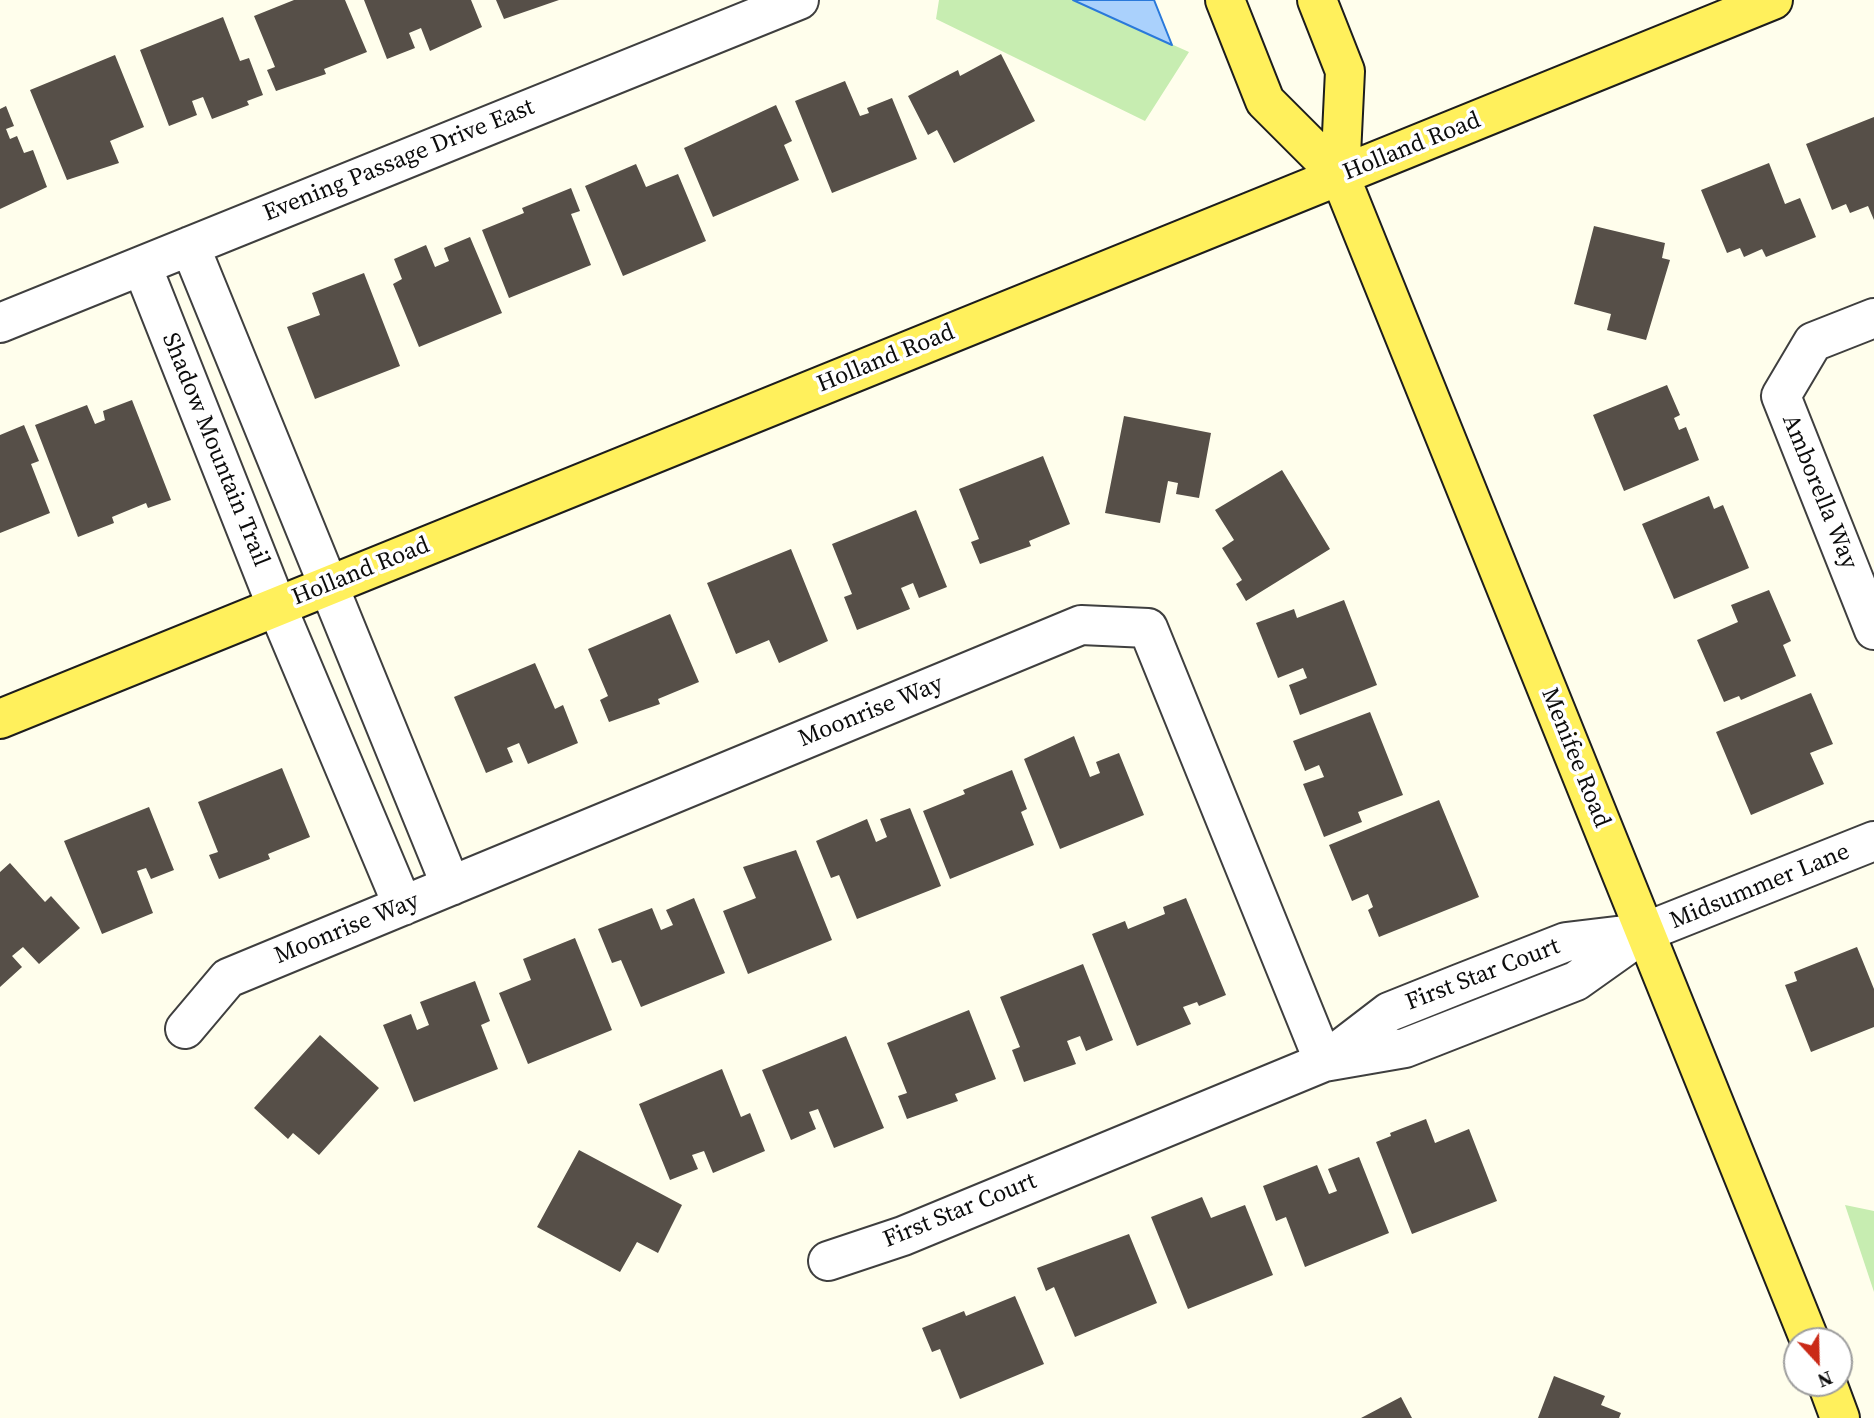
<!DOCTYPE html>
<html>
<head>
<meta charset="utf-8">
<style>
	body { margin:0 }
	#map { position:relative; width:1874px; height:1418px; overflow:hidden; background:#fffeec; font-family:"Source Serif 4",serif }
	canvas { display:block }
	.north { position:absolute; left:1783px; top:1327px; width:70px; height:70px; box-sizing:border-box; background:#fff; border:2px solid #9e9e9e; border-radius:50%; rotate:158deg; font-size:19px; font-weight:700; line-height:28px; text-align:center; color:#0c0c0c }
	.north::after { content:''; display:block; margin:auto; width:24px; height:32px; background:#ca2a17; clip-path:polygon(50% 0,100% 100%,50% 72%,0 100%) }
</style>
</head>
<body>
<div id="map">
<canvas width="1874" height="1418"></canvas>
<div class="north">N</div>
</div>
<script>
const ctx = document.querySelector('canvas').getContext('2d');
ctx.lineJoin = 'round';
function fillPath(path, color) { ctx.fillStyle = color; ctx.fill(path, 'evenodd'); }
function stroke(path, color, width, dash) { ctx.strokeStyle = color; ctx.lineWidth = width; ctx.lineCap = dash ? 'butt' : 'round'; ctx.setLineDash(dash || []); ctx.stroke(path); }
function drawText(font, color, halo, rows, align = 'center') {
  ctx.font = font + ' "Source Serif 4",serif'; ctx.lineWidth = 7; ctx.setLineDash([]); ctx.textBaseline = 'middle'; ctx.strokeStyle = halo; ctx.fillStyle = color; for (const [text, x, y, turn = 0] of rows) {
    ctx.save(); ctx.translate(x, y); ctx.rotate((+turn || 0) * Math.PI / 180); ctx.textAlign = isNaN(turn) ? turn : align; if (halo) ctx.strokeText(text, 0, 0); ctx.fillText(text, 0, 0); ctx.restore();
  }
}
fillPath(new Path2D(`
	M939,0H1073L1189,52L1145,121L936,19Z
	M1845,1205L1874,1211V1292Z`), '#c7edb1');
const water = new Path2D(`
	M1073,0H1154L1172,45Z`);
fillPath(water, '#aad1fc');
stroke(water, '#2a79da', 2);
fillPath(new Path2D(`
	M294,0H345L367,52L324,69L326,74L276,91L267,70L275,67L254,16Z
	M364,0H471L482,27L430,51L421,28L409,33L415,48L387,59Z
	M496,0H559L504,19Z
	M223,17L240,61L249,58L263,95L247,101L249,105L212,119L203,97L192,101L197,115L169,126L140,50Z
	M1001,54L1035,121L954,163L937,130L928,135L908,96L958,70L960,76Z
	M115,55L144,127L110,141L119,163L67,180L30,90Z
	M845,81L860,116L869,113L867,108L892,98L917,159L832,193L795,101Z
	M776,105L792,141L784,145L799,180L713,217L684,148Z
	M6,106L14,126L6,129L10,139L17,136L24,153L33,150L47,187L0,209V109Z
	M1874,117V220L1868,206L1850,213L1846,204L1832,210L1806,144Z
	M1769,163L1785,204L1800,198L1816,237L1766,257L1762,249L1744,257L1740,248L1727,253L1701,190Z
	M636,164L646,187L678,174L706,241L623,276L585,186Z
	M571,188L580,211L571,214L591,265L509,298L482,230L524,213L522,208Z
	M1594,226L1665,243L1662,258L1670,260L1646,340L1607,330L1611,314L1574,304Z
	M470,237L502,313L419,347L393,284L402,279L394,259L426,245L435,267L449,261L444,248Z
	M364,273L400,366L315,399L287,327L320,315L312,293Z
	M1667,385L1680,415L1674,418L1679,430L1686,427L1699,460L1624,491L1593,415Z
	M132,400L171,500L148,508L146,503L112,517L114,523L78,537L35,425L87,405L95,424L105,420L103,411Z
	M1124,416L1211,433L1199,498L1176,494L1178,483L1168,481L1160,523L1105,513Z
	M24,425L39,461L31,464L50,513L0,533V435Z
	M1043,456L1070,524L1029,541L1031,546L980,564L971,542L979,539L959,489Z
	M1282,470L1330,549L1246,601L1236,584L1242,580L1222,548L1234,540L1215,510Z
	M1709,496L1714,509L1723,505L1749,568L1674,599L1642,524Z
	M916,510L947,587L919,598L913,583L901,588L910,609L857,630L844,597L852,594L832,544Z
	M791,549L828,641L779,663L769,640L736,654L707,583Z
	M1769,590L1791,641L1783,645L1796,676L1741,700L1739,696L1724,702L1697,640L1738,622L1731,605Z
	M1344,600L1377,685L1300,715L1289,685L1307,678L1303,668L1278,678L1256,623L1294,609L1297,618Z
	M670,614L699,682L658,699L660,704L609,722L600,700L608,696L588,649Z
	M535,663L555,709L563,705L578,743L528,764L519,743L507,748L513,762L486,773L454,697Z
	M1811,693L1833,744L1810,753L1824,784L1751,815L1716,732Z
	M1370,712L1403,795L1358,812L1362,822L1324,837L1303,784L1324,777L1319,765L1305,771L1293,741Z
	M1074,736L1090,777L1100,773L1096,762L1119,753L1144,815L1060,849L1024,759Z
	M282,768L310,837L268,854L270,859L219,879L209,855L218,852L198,802Z
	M1012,770L1027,809L1021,812L1034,845L950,879L923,811L965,794L963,790Z
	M1439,800L1479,897L1379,937L1368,910L1373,907L1368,894L1352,901L1329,845Z
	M149,807L174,870L151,879L146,868L137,871L153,913L102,934L64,841Z
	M910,808L941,886L857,919L839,875L831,878L816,841L867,819L876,842L887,837L880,819Z
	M796,850L832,940L748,974L723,911L756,898L743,867Z
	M10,863L45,902L51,896L80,928L39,964L23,947L12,956L22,967L0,987V872Z
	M694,898L725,973L641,1007L621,960L612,963L598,929L652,908L661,930L673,925L666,910Z
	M1186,898L1226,995L1199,1006L1197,1002L1183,1007L1191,1024L1137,1046L1092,934L1125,921L1128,929L1165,914L1163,907Z
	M575,938L612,1030L528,1064L499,993L531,980L523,959Z
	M1857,947L1874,989V1027L1811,1052L1785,985L1797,981L1794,972Z
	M1083,964L1113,1040L1086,1051L1080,1036L1067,1041L1076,1064L1024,1082L1012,1050L1020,1047L1000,997Z
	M475,981L490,1021L481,1025L498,1069L414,1102L383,1025L411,1014L417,1030L429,1025L420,1002Z
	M969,1010L996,1079L955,1094L958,1101L907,1119L898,1096L907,1093L887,1043Z
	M320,1035L379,1088L319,1155L293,1133L288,1139L254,1108Z
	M846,1036L884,1128L834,1148L818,1109L809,1112L816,1129L791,1140L762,1070Z
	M722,1069L741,1117L750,1113L765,1151L713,1173L704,1151L692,1155L698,1169L670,1180L639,1104Z
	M1426,1119L1435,1143L1469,1129L1497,1201L1412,1234L1376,1142L1391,1136L1390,1133Z
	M579,1150L682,1205L658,1253L637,1242L620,1272L537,1227Z
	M1359,1157L1389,1233L1305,1267L1286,1217L1276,1221L1263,1186L1317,1165L1329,1194L1337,1191L1328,1169Z
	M1202,1197L1211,1218L1245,1205L1273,1275L1188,1309L1151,1217Z
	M1129,1234L1157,1303L1075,1337L1054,1287L1046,1291L1037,1268Z
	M1015,1296L1044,1364L960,1399L940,1349L932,1352L922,1328L964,1311L966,1316Z
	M1554,1376L1605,1396L1601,1405L1621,1413L1619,1418H1538Z
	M1401,1397L1412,1418H1361Z`), '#564f48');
const minor = new Path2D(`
	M190,246L451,886
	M142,266L277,607L403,906
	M1874,318L1813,342L1781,396L1874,630
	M0,323L799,0
	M185,1029L228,978L1081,625L1148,628L1324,1062
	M1329,1058L1389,1012L1459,984L1566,942L1641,933
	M828,1261L903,1236L1324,1062L1405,1048L1576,981L1645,932L1874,841`);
const major = new Path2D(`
	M1225,0L1265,101L1340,176L1810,1341
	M1317,0L1345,71L1340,176
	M0,719L1773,0
	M1827,1383L1840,1418`);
stroke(minor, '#3f3f3f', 42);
stroke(major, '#1d1d1d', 42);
stroke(minor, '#fff', 38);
stroke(major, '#fff05c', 38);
drawText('24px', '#0c0c0c', '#fff', [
	["Holland Road",1412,147,-22],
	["Evening Passage Drive East",399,161,-22],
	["Holland Road",886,359,-22],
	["Shadow Mountain Trail",215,450,68],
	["Amborella Way",1819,492,68],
	["Holland Road",361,572,-22],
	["Moonrise Way",871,712,-22],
	["Menifee Road",1575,758,68],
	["Midsummer Lane",1760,887,-22],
	["Moonrise Way",347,929,-22],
	["First Star Court",1483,975,-21],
	["First Star Court",960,1211,-22]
]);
</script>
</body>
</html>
